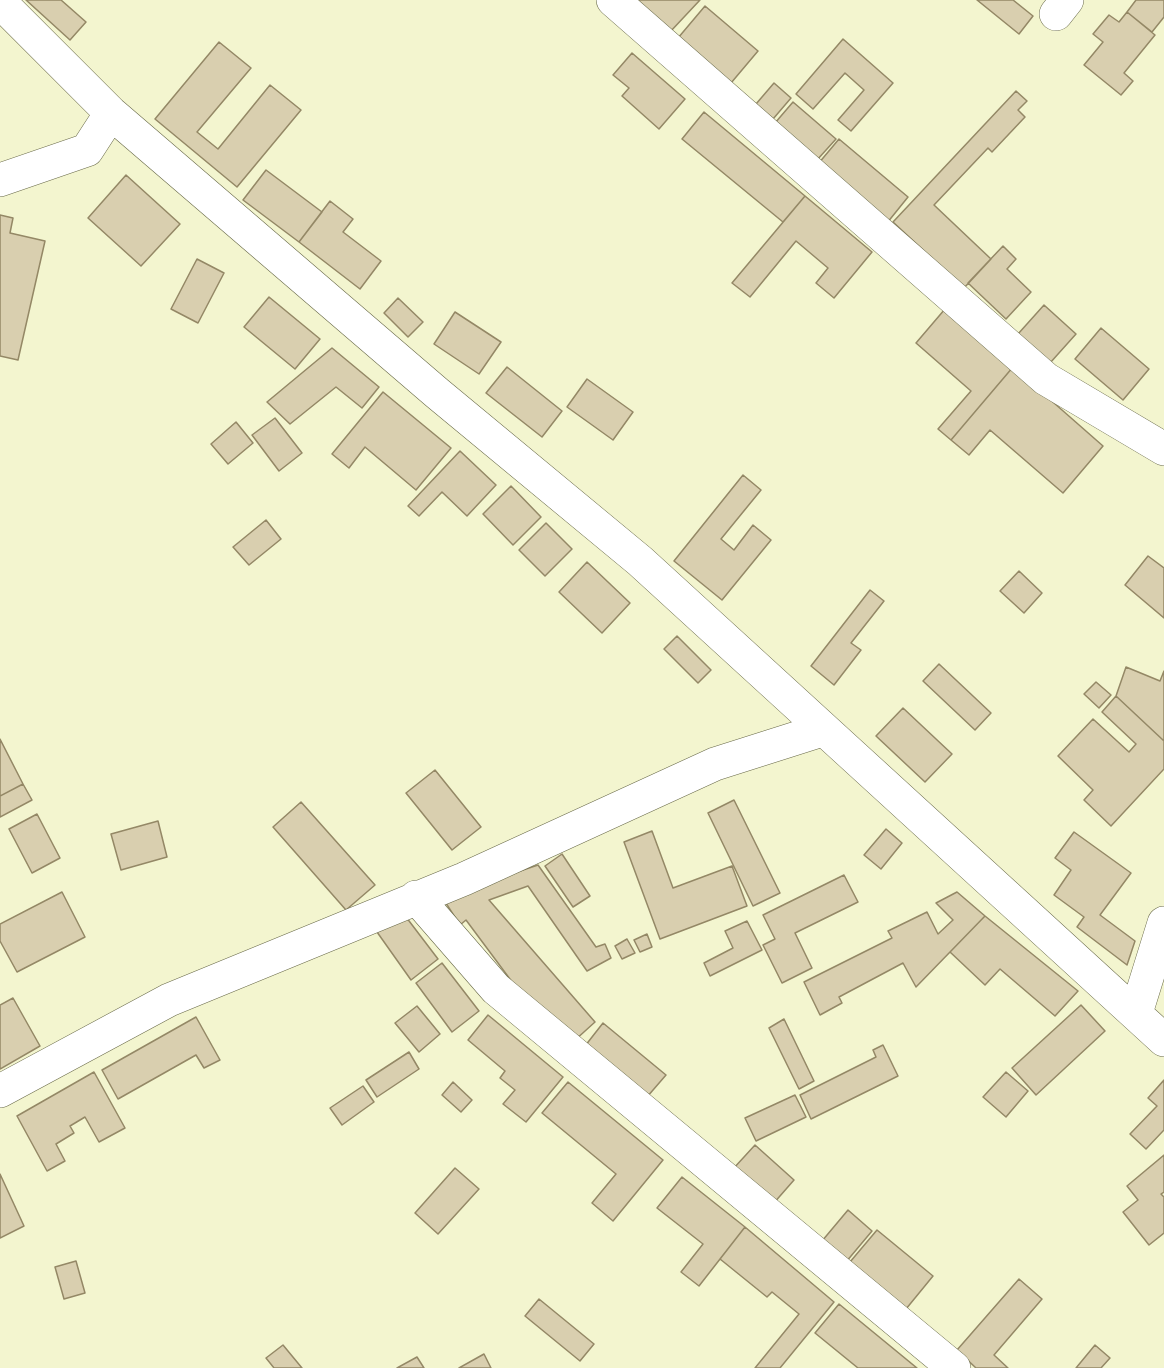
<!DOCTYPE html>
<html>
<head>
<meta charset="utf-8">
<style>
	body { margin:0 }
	canvas { display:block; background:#f3f5cf }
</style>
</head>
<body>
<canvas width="1164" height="1368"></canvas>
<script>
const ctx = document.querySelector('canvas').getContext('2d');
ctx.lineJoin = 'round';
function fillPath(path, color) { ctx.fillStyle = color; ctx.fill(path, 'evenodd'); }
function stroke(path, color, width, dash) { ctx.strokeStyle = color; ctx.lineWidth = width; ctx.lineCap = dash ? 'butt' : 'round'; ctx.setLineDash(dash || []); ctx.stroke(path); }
const building = new Path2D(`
	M26,0H61L86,22L70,40Z
	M636,0H700L670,32Z
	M977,0H1013L1033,16L1019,34Z
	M1136,0H1164V17L1152,32L1127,12Z
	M705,6L758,51L731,83L678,38Z
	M1127,12L1155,35L1124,73L1133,81L1121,95L1084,65L1103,42L1093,34L1109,15L1119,22Z
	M843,39L893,83L851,131L838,120L864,90L845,73L813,109L796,94Z
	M219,42L251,68L197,132L218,149L270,85L301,110L237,187L155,119Z
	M632,53L685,99L659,129L622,96L629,88L613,75Z
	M774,83L791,98L773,119L756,104Z
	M1016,91L1027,101L1018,110L1025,117L992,152L988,148L934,205L991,259L964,288L893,222Z
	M793,102L836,139L817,160L775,123Z
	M704,112L805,196L783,222L682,139Z
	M839,139L908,197L887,223L818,164Z
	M266,170L322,212L299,242L243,200Z
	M126,175L180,224L141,266L88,218Z
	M805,196L872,252L834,298L816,283L828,268L796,241L750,297L732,283Z
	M330,201L353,219L343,232L381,261L360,289L299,242Z
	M0,215L13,218L10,233L45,241L18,360L0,356Z
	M1003,246L1016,259L1007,269L1031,292L1006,319L968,283Z
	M197,259L224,273L198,323L171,309Z
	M269,297L320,339L295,369L244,327Z
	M398,298L423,322L408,337L384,313Z
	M1044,305L1076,334L1050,363L1018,334Z
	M945,309L1013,367L951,440L938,429L971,391L916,343Z
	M455,312L501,342L479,374L434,344Z
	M1101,328L1149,369L1123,400L1075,359Z
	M332,348L379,387L362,408L336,387L290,424L267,402Z
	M507,367L562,411L542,437L486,393Z
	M1013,367L1103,446L1063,493L990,430L969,455L951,440Z
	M587,379L633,412L613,440L567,407Z
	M383,392L451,448L416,490L365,447L349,468L332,454Z
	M275,418L302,453L279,471L252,435Z
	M236,422L253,443L228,464L211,444Z
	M460,451L496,485L467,516L442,492L419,516L408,506Z
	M743,475L761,490L721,539L734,550L753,525L771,540L722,600L674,561Z
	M511,486L541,517L513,545L483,514Z
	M266,520L281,539L249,565L233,547Z
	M546,523L572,549L545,576L519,550Z
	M1148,556L1164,568V618L1125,585Z
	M587,562L630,603L602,633L559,592Z
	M1019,571L1042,593L1024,613L1000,591Z
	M870,590L884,601L851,643L861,650L834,685L811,666Z
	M677,636L711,670L698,683L664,649Z
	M939,664L991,713L975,730L923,681Z
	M1126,667L1160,681L1164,671V741L1116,696Z
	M1096,682L1111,695L1099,708L1084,694Z
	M1116,696L1164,741V769L1111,826L1084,800L1093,790L1058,756L1093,719L1129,752L1136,744L1102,712Z
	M903,708L952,754L925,782L876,736Z
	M0,739L23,784L0,796Z
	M435,770L481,827L452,850L406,793Z
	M23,784L32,800L0,817V796Z
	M734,800L780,893L753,906L708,813Z
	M301,802L375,885L346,910L273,827Z
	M37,814L60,858L32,873L9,829Z
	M158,821L167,857L121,870L111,834Z
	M886,829L902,843L881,869L864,855Z
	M652,831L673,888L732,866L747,906L660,939L624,842Z
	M1074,832L1131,873L1100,915L1135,941L1127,965L1077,927L1084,917L1054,895L1071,870L1055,858Z
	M562,854L590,896L573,907L545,866Z
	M538,865L596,947L605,944L611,958L587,971L528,886L489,900L595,1022L574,1041L530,1006L466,920L460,925L442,897Z
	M844,875L858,902L795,933L812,968L782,983L763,945L775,939L763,915Z
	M62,892L85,937L17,972L0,941V924Z
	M957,892L985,916L916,987L903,963L839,997L842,1003L820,1015L804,982L892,938L888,931L927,912L938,934L953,920L936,903Z
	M403,913L438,959L411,980L377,932Z
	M985,916L1078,991L1055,1016L1000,969L985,985L950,952Z
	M747,921L762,950L710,976L704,963L733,948L725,931Z
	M647,934L652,947L640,952L634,940Z
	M627,939L635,953L622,959L615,946Z
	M442,963L479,1011L452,1032L416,983Z
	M13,998L40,1046L0,1069V1005Z
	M1081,1005L1105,1031L1036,1095L1012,1068Z
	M417,1006L440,1034L419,1052L395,1023Z
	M488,1015L563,1077L526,1122L503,1104L515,1090L500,1078L505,1071L468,1040Z
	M196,1017L220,1060L204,1068L196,1055L118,1099L102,1070Z
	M784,1019L814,1081L799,1089L769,1028Z
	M603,1023L666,1075L647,1097L585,1046Z
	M883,1045L898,1076L811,1119L800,1095L876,1057L873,1050Z
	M409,1052L419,1069L377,1097L366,1080Z
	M94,1072L125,1128L99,1142L85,1117L70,1126L74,1133L56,1144L65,1161L47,1171L17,1116Z
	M1006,1072L1028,1091L1006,1117L983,1097Z
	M1164,1080V1130L1146,1149L1130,1134L1157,1106L1148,1098Z
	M453,1082L472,1100L461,1112L442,1095Z
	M568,1082L663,1160L613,1221L592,1203L616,1174L542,1113Z
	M363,1086L374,1102L342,1125L330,1108Z
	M795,1095L806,1117L756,1141L745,1118Z
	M755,1145L794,1180L773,1204L733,1169Z
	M1164,1155V1192L1161,1194L1164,1197V1233L1149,1245L1123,1212L1138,1200L1127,1186Z
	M455,1168L479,1189L438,1234L415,1213Z
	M0,1174L24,1226L0,1238Z
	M682,1177L745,1227L699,1286L681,1272L703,1244L657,1208Z
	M848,1210L872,1231L846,1262L822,1241Z
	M745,1227L834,1302L780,1368H755L799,1314L772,1292L767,1297L720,1259Z
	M877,1230L933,1276L906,1309L850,1262Z
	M76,1261L85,1293L64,1299L55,1267Z
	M1019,1279L1042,1299L994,1355L1008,1368H976L957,1350Z
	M539,1299L594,1344L580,1361L525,1316Z
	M839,1304L917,1368H858L815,1333Z
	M283,1345L302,1368H274L266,1358Z
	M1095,1345L1110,1358L1101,1368H1076Z
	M484,1354L491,1368H459Z
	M417,1357L424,1368H397Z`);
fillPath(building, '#d9cfaf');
stroke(building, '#948866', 1.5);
const minor = new Path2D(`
	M613,0L1046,379L1164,449
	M0,2L111,113L437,393L640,561L1164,1040
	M1056,14L1067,0
	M0,180L87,150L111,113
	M416,897L496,989L954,1368
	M1136,1013L1164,923
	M0,1091L169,1000L464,879L715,764L822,730`);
stroke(minor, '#686948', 34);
stroke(minor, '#fff', 33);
</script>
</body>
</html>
